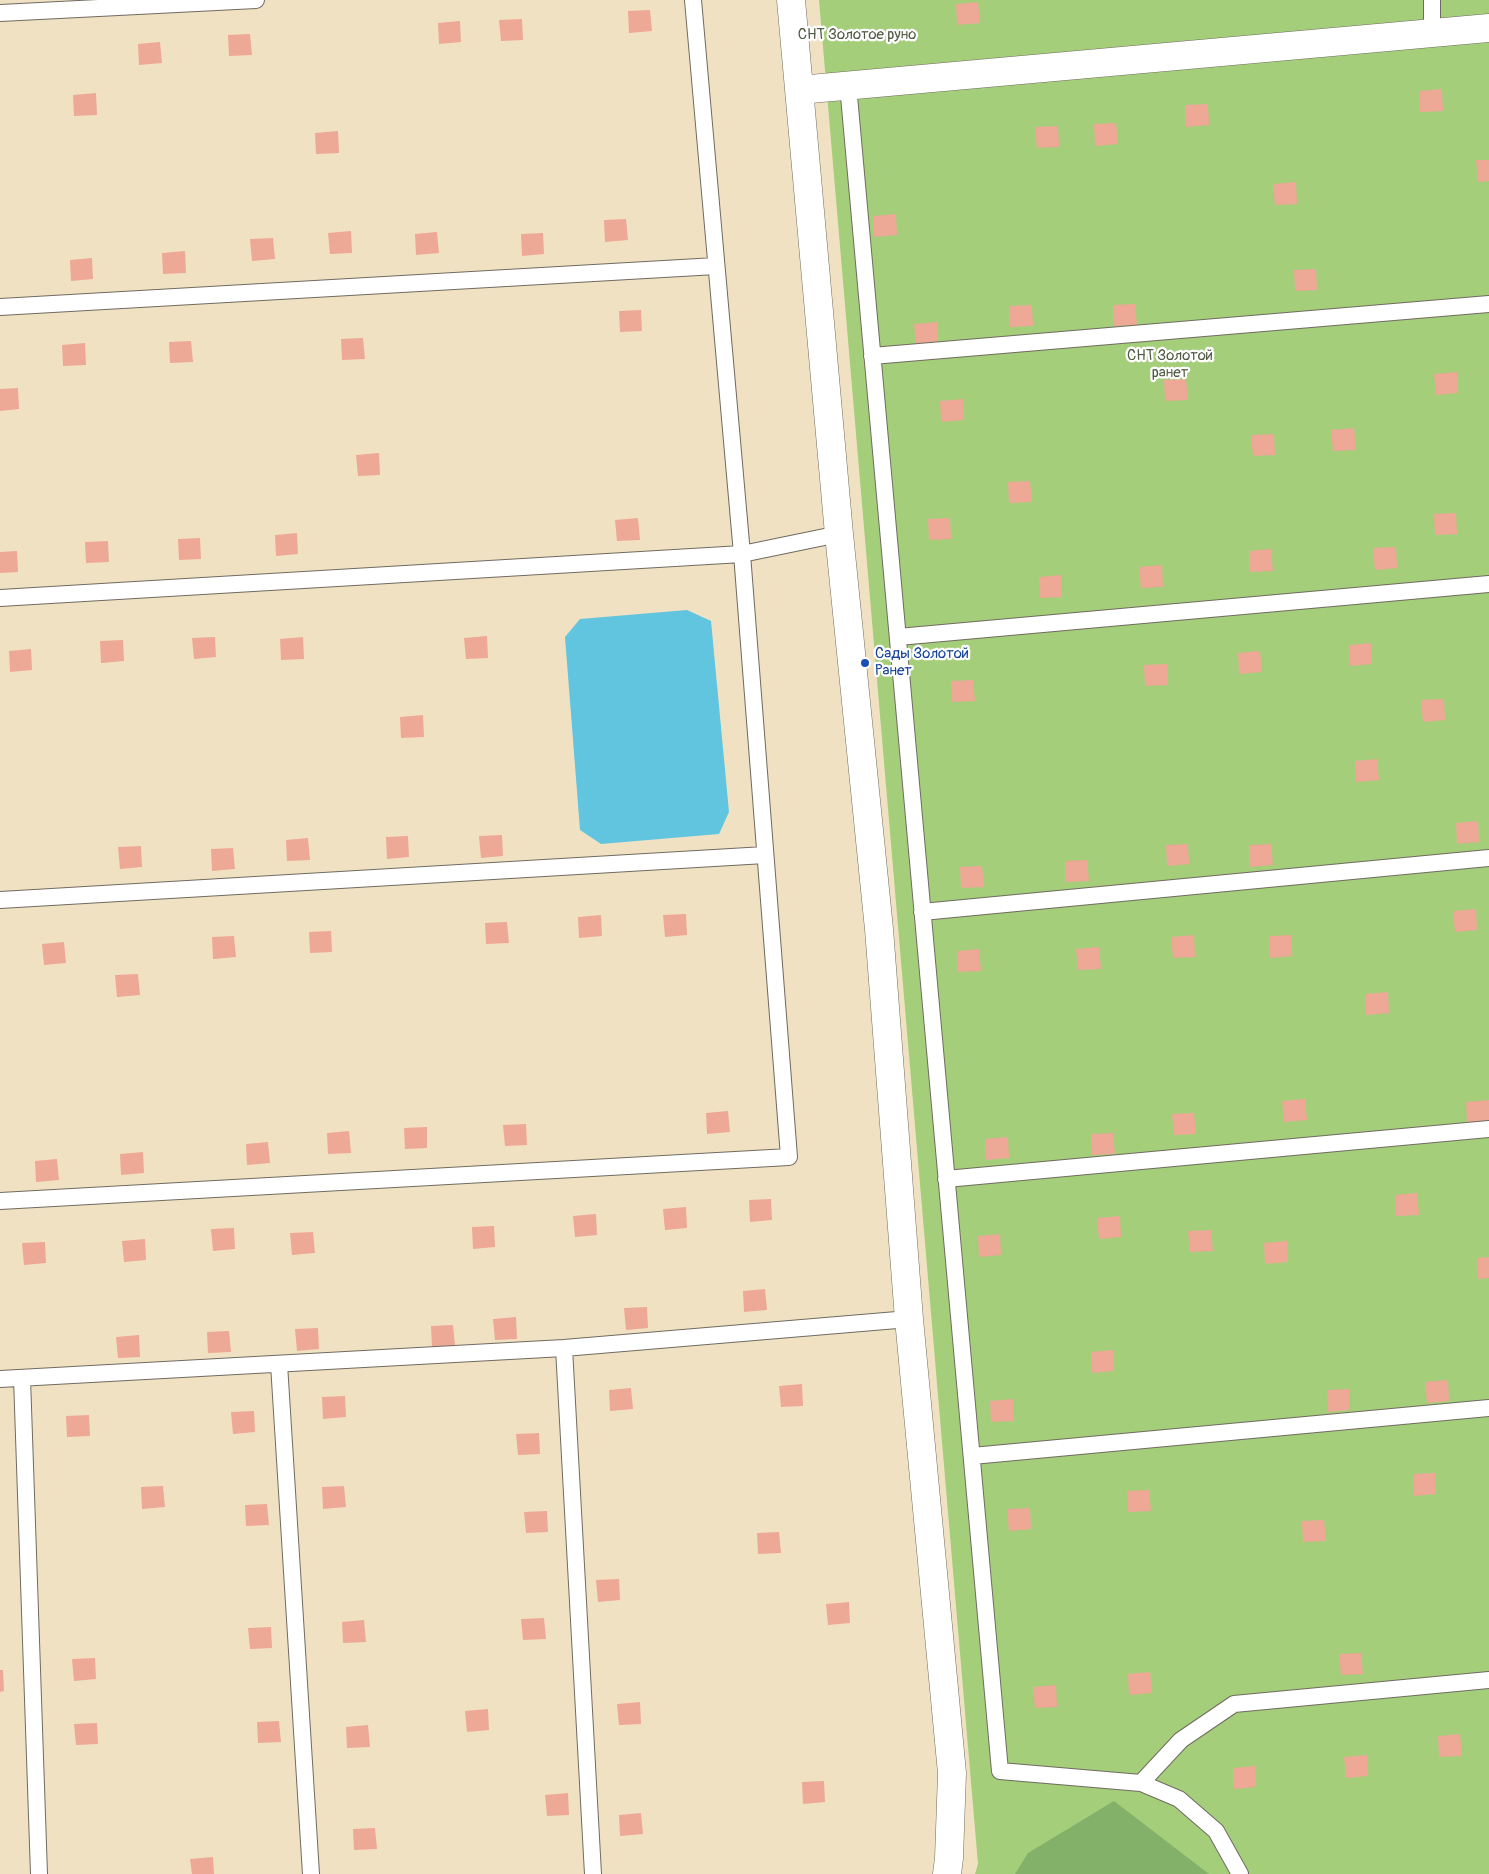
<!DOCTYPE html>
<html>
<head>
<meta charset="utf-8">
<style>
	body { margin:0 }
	canvas { display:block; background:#f1e1c3 }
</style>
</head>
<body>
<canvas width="1489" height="1874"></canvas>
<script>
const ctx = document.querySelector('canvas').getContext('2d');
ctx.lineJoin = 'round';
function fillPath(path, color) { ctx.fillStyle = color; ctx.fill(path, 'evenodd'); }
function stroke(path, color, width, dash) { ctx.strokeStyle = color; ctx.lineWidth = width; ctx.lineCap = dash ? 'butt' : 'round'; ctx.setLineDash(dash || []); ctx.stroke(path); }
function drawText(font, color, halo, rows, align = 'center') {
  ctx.font = font + ' Pangolin,sans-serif'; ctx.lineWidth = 4.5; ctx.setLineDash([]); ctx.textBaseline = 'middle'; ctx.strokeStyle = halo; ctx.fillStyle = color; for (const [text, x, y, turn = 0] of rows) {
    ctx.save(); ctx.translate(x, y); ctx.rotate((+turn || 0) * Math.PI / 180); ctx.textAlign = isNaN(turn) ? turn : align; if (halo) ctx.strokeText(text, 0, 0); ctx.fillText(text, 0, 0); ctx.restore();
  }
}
fillPath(new Path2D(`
	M819,0H1489V1874H975L978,1864Z`), '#a4ce7a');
fillPath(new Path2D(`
	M1114,1801L1209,1874H1015L1028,1853Z`), '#83b16a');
fillPath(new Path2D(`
	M687,610L711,621L729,812L719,834L601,844L580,830L565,637L580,619Z`), '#61c5df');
fillPath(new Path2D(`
	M978,2L980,23L957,25L956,4Z
	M650,10L652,31L629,33L628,11Z
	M522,19L523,40L501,41L499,20Z
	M460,21L461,42L439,44L438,23Z
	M250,34L252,55L229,56L228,35Z
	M160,42L162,63L139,65L138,44Z
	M1442,89L1443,111L1420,112L1419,91Z
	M96,93L97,115L74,116L73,95Z
	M1208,104L1209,125L1186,127L1185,105Z
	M1116,123L1118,144L1095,146L1094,124Z
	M1058,126L1059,147L1037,148L1035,127Z
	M338,131L339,153L316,154L315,133Z
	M1476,160H1489V181L1478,182Z
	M1296,182L1297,204L1275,205L1273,184Z
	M896,214L897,235L874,237L873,216Z
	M626,219L628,240L605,242L604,220Z
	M351,231L352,253L330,254L328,233Z
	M437,232L439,253L416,255L415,234Z
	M543,233L544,254L522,256L521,234Z
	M273,238L275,259L252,261L250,239Z
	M185,251L186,273L163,274L162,253Z
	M92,258L93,279L71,281L70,260Z
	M1316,269L1317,290L1295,291L1294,270Z
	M1135,304L1137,325L1114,326L1113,305Z
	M1032,305L1033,326L1010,327L1009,306Z
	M641,310L642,331L620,332L619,311Z
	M937,322L938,343L916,345L914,324Z
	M363,338L365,359L342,360L341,339Z
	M191,341L193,362L170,363L169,342Z
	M85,343L86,365L63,366L62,345Z
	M1457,372L1458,393L1436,395L1434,374Z
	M1186,379L1188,400L1165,401L1164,380Z
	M18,388L19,409L0,411V389Z
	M963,399L964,420L941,422L940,401Z
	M1354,428L1356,450L1333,451L1331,430Z
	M1274,434L1275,455L1253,456L1251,435Z
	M379,453L380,475L358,476L356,455Z
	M1030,481L1032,502L1009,503L1008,482Z
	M1456,513L1457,534L1435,535L1434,514Z
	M638,518L640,540L617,541L615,520Z
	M950,518L951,539L929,540L928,519Z
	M297,533L298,554L276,556L275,535Z
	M200,538L201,559L179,560L178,539Z
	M108,541L109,562L86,563L85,542Z
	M1396,547L1397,568L1375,570L1373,548Z
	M1271,549L1273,571L1250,572L1249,551Z
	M17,551L18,572L0,573V552Z
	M1162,565L1163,587L1141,588L1139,567Z
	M1061,575L1062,597L1040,598L1039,577Z
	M487,636L488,658L466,659L464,638Z
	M215,637L216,657L194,659L192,638Z
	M303,637L304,659L281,660L280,639Z
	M123,640L124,661L101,663L100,641Z
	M1371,643L1372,664L1350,666L1349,645Z
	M31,649L32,670L10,672L9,651Z
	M1260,651L1262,672L1239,674L1238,653Z
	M1167,664L1168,685L1145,686L1144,665Z
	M973,680L975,701L952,702L951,681Z
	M1444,699L1445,720L1423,722L1421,700Z
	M423,715L424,737L401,738L400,717Z
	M1377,759L1379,780L1356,782L1355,761Z
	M1478,821L1479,842L1457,844L1456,823Z
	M502,835L503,856L481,858L479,836Z
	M408,836L409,857L387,859L386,837Z
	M308,838L310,860L287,861L286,840Z
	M1188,844L1189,864L1167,866L1166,845Z
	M1271,844L1273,865L1250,867L1249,845Z
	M141,846L142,867L120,869L118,847Z
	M233,848L235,869L212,871L211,849Z
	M1087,860L1089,881L1066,882L1065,861Z
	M982,866L984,887L961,888L960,867Z
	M1476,909L1477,930L1455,932L1453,911Z
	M686,914L687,935L665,937L663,915Z
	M601,915L602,936L579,938L578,917Z
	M507,922L509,943L486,944L485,923Z
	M331,931L332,952L310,953L309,932Z
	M1194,935L1195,957L1173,958L1171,937Z
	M1291,935L1292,956L1270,958L1269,936Z
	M234,936L236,957L213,959L212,937Z
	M64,942L66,963L44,965L42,944Z
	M1099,947L1101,969L1078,970L1076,949Z
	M979,949L981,971L958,972L957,951Z
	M138,974L140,995L117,997L115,975Z
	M1388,992L1389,1013L1366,1015L1365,994Z
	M1305,1099L1307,1120L1284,1122L1282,1101Z
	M1489,1100V1122L1467,1123L1466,1102Z
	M728,1111L730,1132L707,1134L706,1113Z
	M1194,1113L1196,1134L1174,1135L1172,1114Z
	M526,1124L527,1145L505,1146L503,1125Z
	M427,1127V1148L405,1149L404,1128Z
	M349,1131L351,1153L328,1154L327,1133Z
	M1113,1133L1115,1154L1092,1155L1091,1134Z
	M1008,1137L1009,1158L986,1160L985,1139Z
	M268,1142L270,1163L247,1165L246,1144Z
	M143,1152L144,1173L121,1175L120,1154Z
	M57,1159L59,1180L36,1182L35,1161Z
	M1417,1193L1419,1215L1396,1216L1395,1195Z
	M771,1199L772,1220L750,1222L749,1200Z
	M686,1207L687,1228L665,1230L663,1209Z
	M596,1214L597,1235L575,1237L573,1216Z
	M1120,1216L1121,1237L1099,1239L1097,1218Z
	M494,1226L495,1247L473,1249L472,1227Z
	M234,1228L235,1249L213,1251L211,1229Z
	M1211,1230L1213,1251L1190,1252L1188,1231Z
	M313,1232L315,1253L292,1255L290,1233Z
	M1000,1234L1001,1255L979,1257L978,1236Z
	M145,1239L146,1260L124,1262L122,1241Z
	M1287,1241L1288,1262L1265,1264L1264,1243Z
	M45,1242L46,1263L24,1265L22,1243Z
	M1489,1257V1278L1478,1279L1477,1258Z
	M765,1289L767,1310L744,1312L743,1291Z
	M647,1307L648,1328L626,1330L624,1308Z
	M516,1317L517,1339L495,1340L493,1319Z
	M453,1325L455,1346L432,1347L431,1326Z
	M318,1328L319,1349L297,1351L295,1329Z
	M229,1331L231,1352L208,1353L207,1332Z
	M139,1335L140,1357L118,1358L116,1337Z
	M1113,1350L1114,1371L1092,1373L1091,1352Z
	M1448,1380L1449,1401L1427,1403L1425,1382Z
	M802,1384L803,1406L781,1407L779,1386Z
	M631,1388L633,1409L610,1411L609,1390Z
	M1349,1389L1350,1410L1328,1412L1327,1390Z
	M345,1396L346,1417L323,1419L322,1397Z
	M1013,1399L1014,1421L991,1422L990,1401Z
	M254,1411L255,1432L233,1434L231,1412Z
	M89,1415L90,1436L67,1437L66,1416Z
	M539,1433L540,1454L518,1455L516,1434Z
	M1435,1473L1436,1494L1414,1496L1413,1474Z
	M163,1486L165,1507L142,1509L141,1487Z
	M344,1486L346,1507L323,1509L322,1487Z
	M1149,1490L1151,1511L1128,1512L1127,1491Z
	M267,1504L269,1525L246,1526L245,1505Z
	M1030,1508L1031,1529L1009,1531L1007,1509Z
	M547,1511L548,1532L526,1533L524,1512Z
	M1324,1520L1326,1541L1303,1542L1302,1521Z
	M779,1532L781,1553L758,1554L757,1533Z
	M619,1579L620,1600L598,1602L596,1580Z
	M849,1602L850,1623L828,1625L826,1604Z
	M544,1618L546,1639L523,1640L521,1619Z
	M364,1620L366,1642L343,1643L342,1622Z
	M271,1627L272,1648L250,1649L248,1628Z
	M1361,1653L1363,1674L1341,1675L1339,1654Z
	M95,1658L96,1679L74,1681L72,1659Z
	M0,1670H3L4,1691L0,1692Z
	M1150,1672L1152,1693L1129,1695L1128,1674Z
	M1056,1685L1057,1707L1035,1708L1033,1687Z
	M640,1702L641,1724L619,1725L617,1704Z
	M488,1709L489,1730L467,1732L465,1711Z
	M279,1721L281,1742L258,1743L257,1722Z
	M97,1723L98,1744L76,1745L74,1724Z
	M368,1725L370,1747L347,1748L346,1727Z
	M1460,1734L1462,1756L1439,1757L1438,1736Z
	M1367,1755L1368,1776L1346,1778L1344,1757Z
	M1255,1766L1256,1787L1234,1789L1233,1768Z
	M824,1781L825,1802L803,1804L802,1782Z
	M568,1793L569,1815L547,1816L545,1795Z
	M641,1813L643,1834L620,1836L619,1815Z
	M375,1828L377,1849L354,1850L353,1829Z
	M213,1857L214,1874H192L190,1859Z`), '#eea896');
const lane = new Path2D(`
	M1432,0V33
	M0,13L256,0
	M848,85L1000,1771L1141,1783L1179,1799L1216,1831L1240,1874
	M0,307L716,266
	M872,356L1489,304
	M0,598L742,554L839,534
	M898,637L1489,584
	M0,900L765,855
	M922,912L1489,858
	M946,1179L1489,1129
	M0,1201L789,1157L742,554L693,0
	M564,1348L593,1874
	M279,1364L311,1874
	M22,1378L39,1874
	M0,1379L564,1348L909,1319
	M972,1456L1489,1408
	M1141,1783L1181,1740L1234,1704L1489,1680`);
const street = new Path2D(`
	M791,0L839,534L879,929L909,1319L952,1773L949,1858L947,1874
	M799,90L1489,28`);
stroke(lane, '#706b60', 18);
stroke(street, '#706b60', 29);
stroke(lane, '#fff', 16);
stroke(street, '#fff', 28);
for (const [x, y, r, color] of [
	[865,663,5,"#1a4fb4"]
]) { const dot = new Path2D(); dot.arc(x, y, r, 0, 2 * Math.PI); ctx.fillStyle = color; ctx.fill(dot); stroke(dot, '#fff', 2); }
drawText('15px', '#4f5c43', '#fff', [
	["СНТ Золотое руно",857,35],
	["СНТ Золотой",1170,356],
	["ранет",1170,373]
]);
drawText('15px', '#164399', '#fff', [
	["Сады Золотой",875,654],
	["Ранет",875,671]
], 'left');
</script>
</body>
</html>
